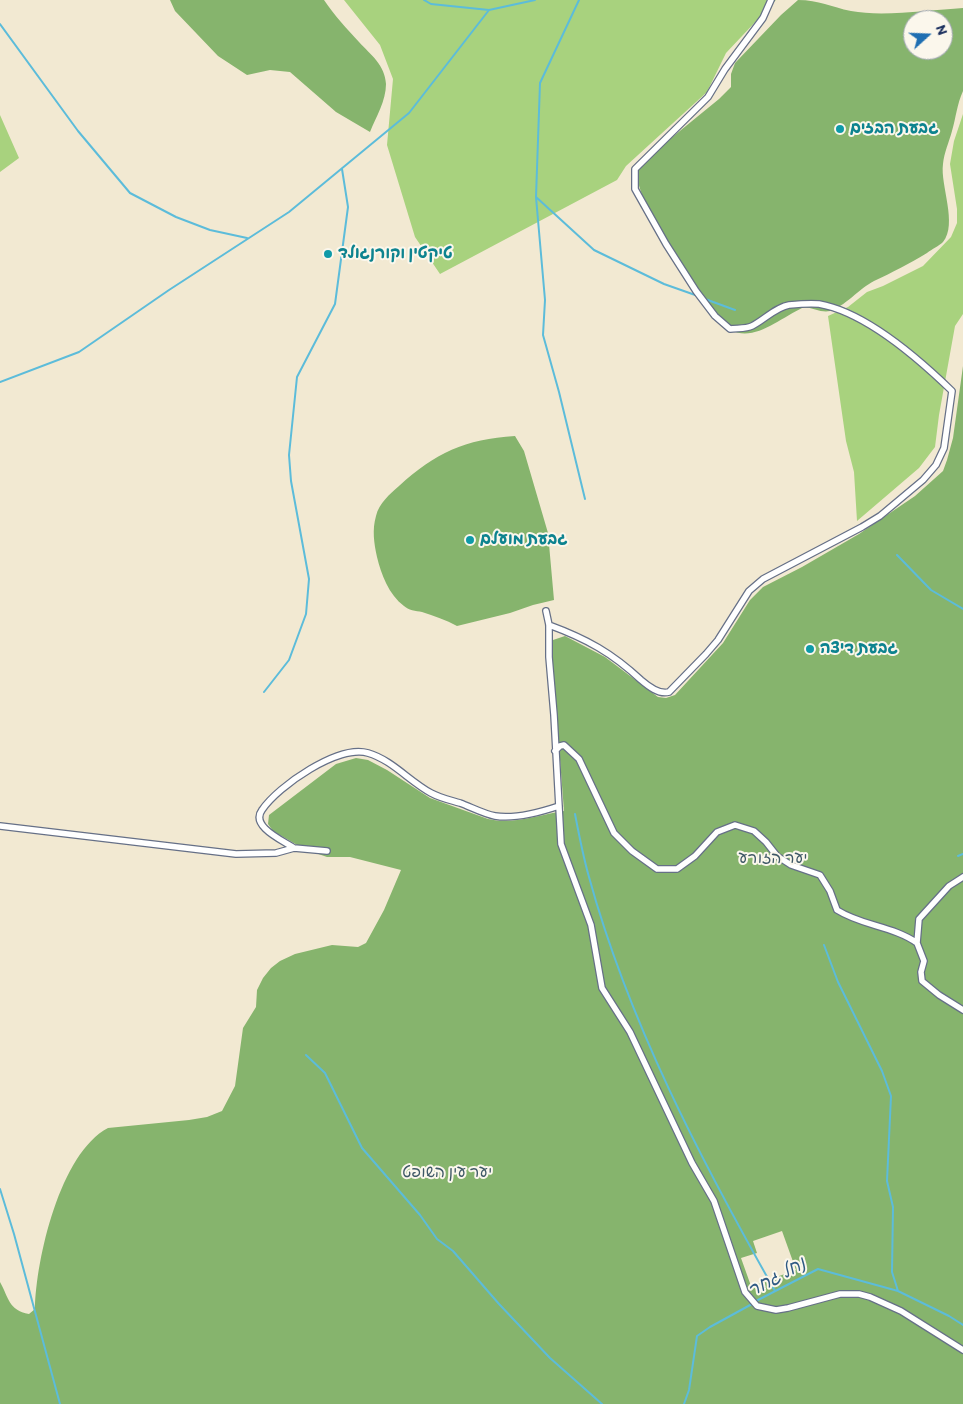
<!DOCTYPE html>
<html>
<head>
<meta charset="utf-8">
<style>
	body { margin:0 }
	#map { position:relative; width:963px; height:1404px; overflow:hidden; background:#f2e9d2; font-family:Itim,sans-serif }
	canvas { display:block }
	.north { position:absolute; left:903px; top:10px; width:50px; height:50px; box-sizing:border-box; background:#fbf7ec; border:1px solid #a1a7b3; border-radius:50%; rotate:70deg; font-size:14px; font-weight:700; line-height:20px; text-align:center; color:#1b2f5e }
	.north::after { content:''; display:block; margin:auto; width:18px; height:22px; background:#1f6fb2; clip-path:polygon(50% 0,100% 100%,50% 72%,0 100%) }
</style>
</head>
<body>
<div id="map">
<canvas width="963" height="1404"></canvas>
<div class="north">N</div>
</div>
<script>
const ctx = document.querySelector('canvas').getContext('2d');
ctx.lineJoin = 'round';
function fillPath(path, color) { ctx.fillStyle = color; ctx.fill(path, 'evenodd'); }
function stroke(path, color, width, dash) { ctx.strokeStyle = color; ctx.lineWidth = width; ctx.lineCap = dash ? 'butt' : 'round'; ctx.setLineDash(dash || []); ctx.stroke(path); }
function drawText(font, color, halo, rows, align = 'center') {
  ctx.font = font + ' Itim,"Playpen Sans Hebrew",sans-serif'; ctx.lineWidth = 4; ctx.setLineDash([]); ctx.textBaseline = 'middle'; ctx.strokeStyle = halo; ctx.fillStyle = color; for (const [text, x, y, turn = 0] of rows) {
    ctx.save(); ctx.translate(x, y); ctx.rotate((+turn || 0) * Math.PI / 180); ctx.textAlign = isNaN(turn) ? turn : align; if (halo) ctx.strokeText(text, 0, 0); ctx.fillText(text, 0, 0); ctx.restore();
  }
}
fillPath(new Path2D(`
	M344,0H776L726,53L707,92L626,166L617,180L440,274L415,237L387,145L393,79L380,45Z
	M963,114V314L955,326L939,415L935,447L919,468L857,521L854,472L846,441L828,316L848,307L867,292L883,286L923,266L951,237L957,223V209L950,164L954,141Z
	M0,115L19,158L0,172Z`), '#a8d27e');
fillPath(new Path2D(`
	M170,0H324C334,15 347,29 359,42C371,55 385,65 386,84C386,101 376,117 370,132L336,112L290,72L270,70L247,75L218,56L175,11Z
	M798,0C819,0 831,7 851,11C882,17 930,10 963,8V91C957,104 956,117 952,131C949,142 944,153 943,164C940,185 958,224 943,242C939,246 932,249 927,253C909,264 893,272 874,281C860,288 844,307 830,311C822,313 813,308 804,307C774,321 748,350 717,321C700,294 637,205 638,177C638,168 642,162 648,157L719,99L731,87V74L735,63L781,15ZM913,20H943V50H913Z
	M963,366V1404H0V1282C9,1298 8,1310 29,1314L35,1309C36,1259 60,1153 108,1128L189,1120L207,1117L222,1111L235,1086L243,1028L256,1007L257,990L263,978L271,968L280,961L295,954L332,945L358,947L366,943L384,910L401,870L350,857H327L304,849L273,831L268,824L269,815L336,764L356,758L368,760L387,770L430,798L488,819C514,825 538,815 564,811L552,656L553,640L565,636L605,657L658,697L666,698L675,695L723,643L750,600L763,587L802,567L859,534L915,496L943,471L947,460L953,438ZM782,1231L796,1270L751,1286L741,1258L757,1253L753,1241Z
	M515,436L524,451L548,533L554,600L533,605L510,613L457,626C446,620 434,616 422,612C416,611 408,610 404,606C389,595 381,574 377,557C374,543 372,530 376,516C379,503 390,494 399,486C435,453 465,439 515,436Z`), '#86b46d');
stroke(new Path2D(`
	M424,0L431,4L489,10L535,0
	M579,0L540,83L536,197L545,300L543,335L559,392L585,499
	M0,24L78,131L130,193L176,217L210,230L247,238
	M536,197L594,250L664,284L698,296
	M705,299L735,310
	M0,382L79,352L169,290L289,212L409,113L489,10
	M897,555L931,590L963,609
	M264,692L289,660L306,614L309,579L291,481L289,455L297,377L335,304L348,207L342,169
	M575,814C579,835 583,856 589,877C629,1023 701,1160 775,1291
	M958,856L963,854
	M824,945L838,982L882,1071L891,1096L887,1181L893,1207L892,1272L898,1291
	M306,1055L325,1073L362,1148L420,1215L437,1239L453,1251L499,1304L550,1358L602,1404
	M0,1189L14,1234L60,1404
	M756,1301L818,1269L898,1291L949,1316L963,1325
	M684,1404L689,1390L697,1336L710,1327L752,1304`), '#5cbcda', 2);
const minor = new Path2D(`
	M546,611L549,625V657L554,715L561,844L591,925L602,988L630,1032L692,1163L714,1201L745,1292L757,1306L776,1310L788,1308L840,1294H859L870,1297L901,1311L963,1350
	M549,625C587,639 612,653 641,680C648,686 659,695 669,692L706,654L718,640L749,591L763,579L862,527L880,516L923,480L936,465L944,448L952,391C920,360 865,312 819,304C809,303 799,304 789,305C776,307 764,320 752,326C746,329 737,328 730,329L715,316L696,291L666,244L635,189V169L708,97L725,69L763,18L771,0
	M555,751L560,746L564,745L579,759L614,833L632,851L657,869H677L695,856L717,832L735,825L754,831L766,842L777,856L791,865L820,875L830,891L837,910C862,926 893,926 917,943
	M0,826L236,854L276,853L294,848L327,851
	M294,848C282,840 250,826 262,810C278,786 339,744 368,753C392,760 409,781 431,793C440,798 450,800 460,803C471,807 484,814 495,816C513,819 541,812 559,806
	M963,877L949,886L919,919L917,943L924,961L921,972L922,981L939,995L963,1010`);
stroke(minor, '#667087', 8);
stroke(minor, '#fff', 5.5);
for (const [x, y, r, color] of [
	[840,129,5,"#0f9aa8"],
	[328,254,5,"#0f9aa8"],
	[470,540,5,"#0f9aa8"],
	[810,649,5,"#0f9aa8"]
]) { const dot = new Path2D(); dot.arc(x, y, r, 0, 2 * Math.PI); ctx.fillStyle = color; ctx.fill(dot); stroke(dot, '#fbf7ec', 2); }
drawText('bold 16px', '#0d838f', '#fbf7ec', [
	["גבעת הבזים",850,129],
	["טיקטין וקורנגולד",338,254],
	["גבעת מועלם",480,540],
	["גבעת דיצה",820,649]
], 'left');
drawText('16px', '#3e5866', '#fbf7ec', [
	["יער הזורע",773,859],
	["יער עין השופט",447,1173]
]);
drawText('italic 18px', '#2e5983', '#fbf7ec', [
	["נחל גחר",777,1278,-29]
]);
</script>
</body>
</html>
